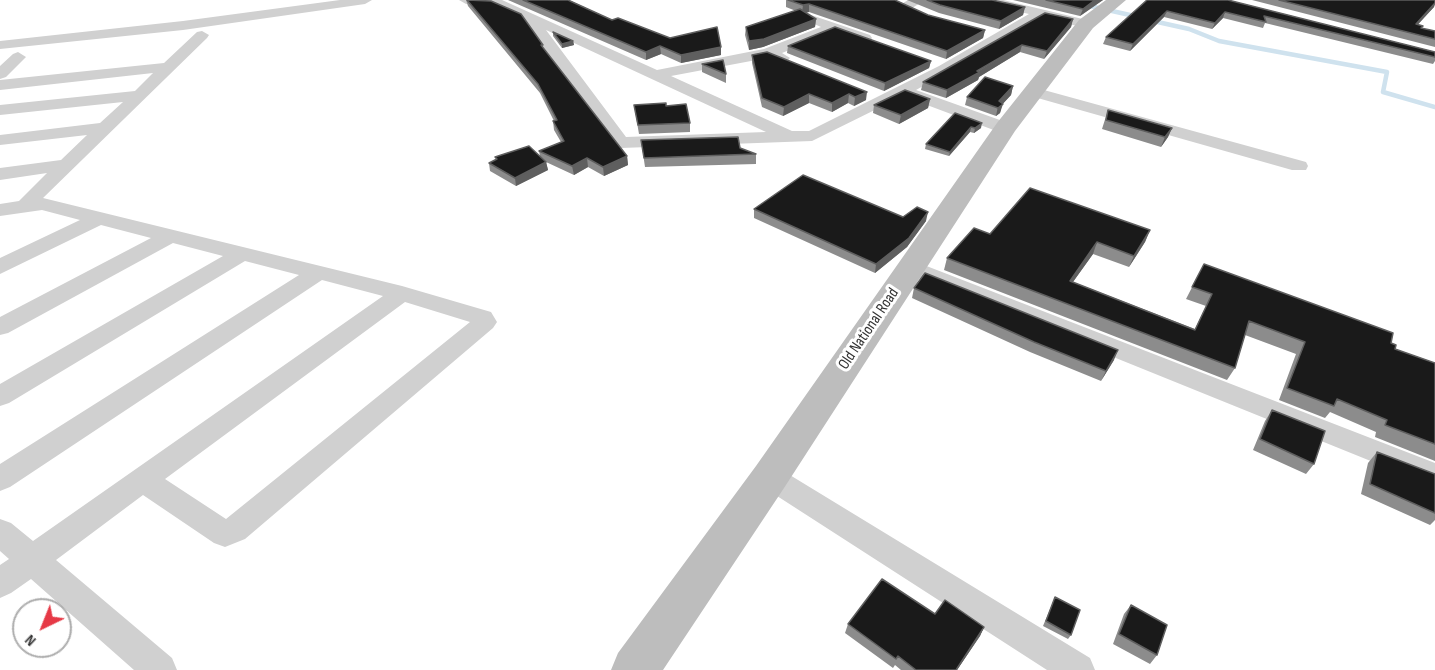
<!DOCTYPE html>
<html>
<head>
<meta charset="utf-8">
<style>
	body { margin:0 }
	#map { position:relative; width:1435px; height:670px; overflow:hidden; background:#fff; font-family:"Sofia Sans Condensed",sans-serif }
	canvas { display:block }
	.north { position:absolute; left:12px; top:598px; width:60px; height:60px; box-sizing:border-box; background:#fff; border:2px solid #adadad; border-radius:50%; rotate:223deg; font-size:16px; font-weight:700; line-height:24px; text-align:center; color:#333 }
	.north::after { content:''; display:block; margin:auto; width:21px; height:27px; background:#e63946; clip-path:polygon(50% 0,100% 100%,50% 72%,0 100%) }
</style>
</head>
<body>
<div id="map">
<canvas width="1435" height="670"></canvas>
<div class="north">N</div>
</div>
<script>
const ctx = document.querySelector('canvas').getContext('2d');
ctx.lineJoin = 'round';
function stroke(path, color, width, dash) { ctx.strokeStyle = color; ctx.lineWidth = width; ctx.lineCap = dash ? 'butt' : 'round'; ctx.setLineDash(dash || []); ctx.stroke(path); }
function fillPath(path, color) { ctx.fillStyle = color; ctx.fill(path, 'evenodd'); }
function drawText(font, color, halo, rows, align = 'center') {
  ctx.font = font + ' "Sofia Sans Condensed",sans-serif'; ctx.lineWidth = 6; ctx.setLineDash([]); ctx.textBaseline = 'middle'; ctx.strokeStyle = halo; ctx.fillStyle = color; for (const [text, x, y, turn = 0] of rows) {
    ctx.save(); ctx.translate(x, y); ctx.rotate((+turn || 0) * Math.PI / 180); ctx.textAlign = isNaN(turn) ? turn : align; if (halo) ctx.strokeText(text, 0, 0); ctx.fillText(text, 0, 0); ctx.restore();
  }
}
stroke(new Path2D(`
	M1085,5L1139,17
	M1153,21L1189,29L1219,41L1387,72L1383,92L1435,107`), '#cfe2ee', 4.5);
fillPath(new Path2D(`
	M340,0H372L365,4L183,30L0,49V41L183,21Z
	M459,0H502L657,70L764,49L821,27L801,18L803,15L808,14L870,35L872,38L870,41L865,42L834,32L782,53L790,58L787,61L782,63L767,58L671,76L792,131H809L939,66L1029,14L981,3L979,0H1003L1091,21L1093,24L1086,28L1043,18L916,90L1011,124L1014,128L1011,132H999L903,96L812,141L621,148L615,147L524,20L493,6L466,4ZM546,30L766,132L626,137Z
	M908,0H925L909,10H899L897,7Z
	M202,31L209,35L207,38L43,198L402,286L491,312L497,322L493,328L245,539L225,547L214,543L143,495L56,560L172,658L177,670H134L31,579L11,593L0,598V565L9,559L0,551V519L11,523L33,541L383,296L322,280L10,487L0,491V464L299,275L245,261L9,403L0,406V384L223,256L173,243L8,333L0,335V317L151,238L101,225L0,274V258L80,220L42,210L0,216V204L19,201L47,173L0,180V168L61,160L87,135L0,145V135L100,123L123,102L0,115V105L135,91L153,73L0,90V80L164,63L197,32ZM405,302L470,322L226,519L165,479Z
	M18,52L26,57L6,77L0,79V66L13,54Z
	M1033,87L1306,162L1308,166L1306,170H1292L1027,95L1025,92Z
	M911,260L1435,463V487L903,272L900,267L903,262Z
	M770,465L780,469L1090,658L1095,670H1047L760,485L756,477L760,469Z`), '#d0d0d0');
fillPath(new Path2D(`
	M1106,0H1126L1093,28L1015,131L784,488L663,670H611L618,653L756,466L997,123L1079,20Z`), '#bdbdbd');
fillPath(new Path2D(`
	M466,0H483L544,50L627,156L628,165L604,176L588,167L574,175L546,162L548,170L516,186L490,171L489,163L496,159L495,157L540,156L539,151L561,142L554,130L553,121H554L540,93L468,6Z
	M508,0H569L612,20L670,38L721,47V55L681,63L661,54L646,60Z
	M786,0H895L928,15L985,30L983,38L946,59L809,12L805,13L816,19L815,27L763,47L749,50L745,35L746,27L796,11L786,7Z
	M907,0H992L1025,7L1023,15L999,29L939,13Z
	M1013,0H1103L1080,16Z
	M1147,0H1228L1435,52V61L1433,64L1265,23L1263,28L1223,18L1212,29L1164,17L1130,51L1103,44L1106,37Z
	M1252,0H1435V4L1434,7L1417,25L1421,28L1435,31V47Z
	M1073,19L1071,27L1044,59L1020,52L979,77L978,80L946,98L921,90L923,82Z
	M553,32L573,41L574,45L562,48L553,36Z
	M788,46L931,61L929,68L884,91L787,53Z
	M752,55L866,100L854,106L848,103L832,112L809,103L783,116L762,107L752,63Z
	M702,64L726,74V83L702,72Z
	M1013,86L1011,95L1002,104L1000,113L996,116L965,105L967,97Z
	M930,99L928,108L899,124L873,113L874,105Z
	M634,105L666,106L690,123V132L639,134Z
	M1108,110L1172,128L1168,137L1161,147L1102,129Z
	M955,113L981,128L974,133L970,132L949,156L925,149L926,144Z
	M641,140L740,148L756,154V164L645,167Z
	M754,209L903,217L926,221L907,247L875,273L754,218Z
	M1150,230L1145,242L1129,267L1093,254L1073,282L1195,329L1206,306L1186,299L1204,264L1391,343L1395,349L1435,363V461L1375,437L1376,432L1330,412L1325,418L1279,400L1296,354L1245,335L1235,368L1227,380L944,270L947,258L990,234Z
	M914,288L1114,360L1101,381L1030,352L912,298Z
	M1272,410L1314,464L1306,474L1253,450L1265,421Z
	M1377,452L1435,474V520L1430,525L1361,494L1368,463Z
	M1055,597L1071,635L1068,639L1043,626Z
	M1131,605L1157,655L1150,664L1113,644L1124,614Z
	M935,614L984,627L980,636L957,670H901L895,665L893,668L845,633L848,624Z`), '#8c8c8c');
fillPath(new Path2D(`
	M1095,0H1103L1080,16L1083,9Z
	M1435,3L1434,7L1412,31L1416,24Z
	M809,4V12L802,13L803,5Z
	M1025,7L1023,15L999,29L1001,21Z
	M1167,11L1164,17L1130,51L1133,44Z
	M1225,12L1223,18L1212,29L1215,23Z
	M816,19L815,27L763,47L749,50V41Z
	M1073,19L1071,27L1044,59L1047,51Z
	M985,30L983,38L946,59L947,51Z
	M573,41L574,45L562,48V44Z
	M1022,45L1020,52L979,77L978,80L946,98L947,90Z
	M660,46L661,54L646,60V52Z
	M721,47V55L681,63V55Z
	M931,61L929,68L884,91L885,83Z
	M1013,86L1011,95L1001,106L1003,104L1000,113L996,116L999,101Z
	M867,92L866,100L854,106L855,97Z
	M809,94V103L783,116L784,107Z
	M849,94L848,103L832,112V103Z
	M930,99L928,108L899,124L901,115Z
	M982,123L981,128L974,133L975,128Z
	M971,127L970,132L949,156L950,152Z
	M1172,128L1168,137L1161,147L1165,137Z
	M627,156L628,165L604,176L603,167Z
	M587,158L588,167L574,175L572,166Z
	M546,162L548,170L516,186L515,178Z
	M928,212L926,221L907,247L875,273L876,264Z
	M1150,230L1145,242L1129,267L1134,256Z
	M1097,242L1093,254L1065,293L1070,281Z
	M1118,350L1114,360L1101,381L1106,371Z
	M984,627L980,636L957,670H956Z`), '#5f5f5f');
const building = new Path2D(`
	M467,0L491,1L521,14L543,45H541L627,156L603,167L587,158L572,166L539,151L564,141L553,121L557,120L538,84Z
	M523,0H568L612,20L618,18L670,38L717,27L721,47L681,55L660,46L646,52Z
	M788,0H895L928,15L985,30L947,51L809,4L803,5Z
	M927,0H992L1025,7L1001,21L940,5Z
	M1046,0H1095L1083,9Z
	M1147,0H1228L1435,52V57L1264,16L1266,22L1225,12L1215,23L1167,11L1133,44L1106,37Z
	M1279,0H1435V3L1416,24L1423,26L1421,28L1435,31V39Z
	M800,9L816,19L764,39L749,41L746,27Z
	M1045,13L1073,19L1047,51L1022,45L977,71L980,72L947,90L923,82Z
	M835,27L931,61L885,83L788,46Z
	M553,32L573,41L562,44Z
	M767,52L867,92L855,97L849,94L832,103L809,94L784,107L762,98L752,55Z
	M723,60L726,74L702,64Z
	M985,77L1013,86L999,101L1003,104L998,108L967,97Z
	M905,90L930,99L901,115L874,105Z
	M666,103V106L686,104L690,123L638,125L634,105Z
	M1108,110L1172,128L1165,137L1106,120Z
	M955,113L982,123L975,128L971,127L950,152L926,144Z
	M738,137L740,148L756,154L644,158L641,140Z
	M529,146L546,162L515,178L489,163L497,159L495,157Z
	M803,175L903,217L917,207L928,212L909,238L876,264L754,209Z
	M1030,188L1150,230L1134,256L1097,242L1070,281L1195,330L1212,294L1192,287L1204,264L1393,333L1391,343L1396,345L1395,349L1435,363V444L1385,425L1387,420L1337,399L1334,406L1287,388L1305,342L1249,321L1235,368L947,258L974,228L990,234Z
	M925,273L1118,350L1106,371L1034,342L914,288Z
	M1272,410L1325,431L1314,464L1260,439Z
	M1377,452L1435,474V513L1370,484Z
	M882,579L935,614L945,600L984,627L956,670H916L898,656L896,659L848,624Z
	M1055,597L1080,610L1071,635L1046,621Z
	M1131,605L1167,625L1157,655L1119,634Z`);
fillPath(building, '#1a1a1a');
stroke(building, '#5f5f5f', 1.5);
drawText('16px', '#333', '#fff', [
	["Old National Road",869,329,-56]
]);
</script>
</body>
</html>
